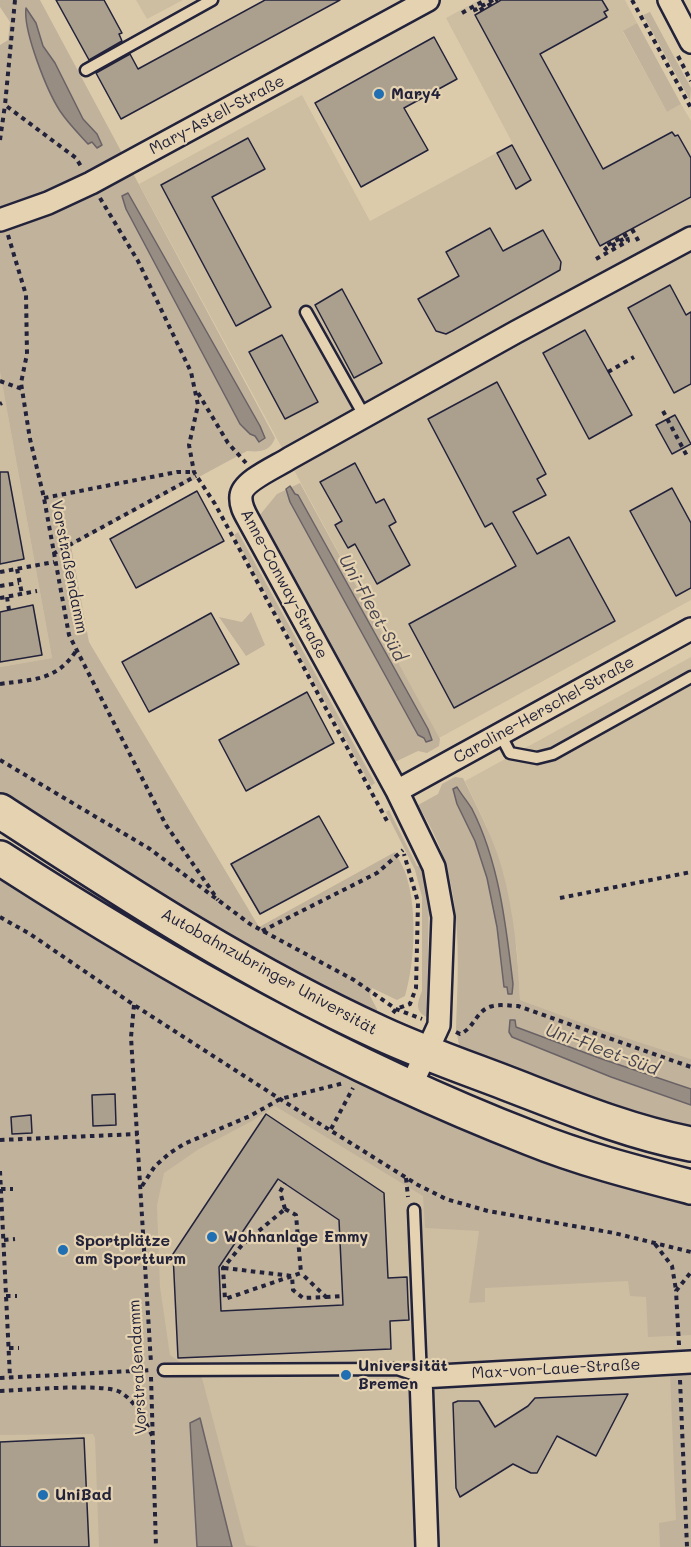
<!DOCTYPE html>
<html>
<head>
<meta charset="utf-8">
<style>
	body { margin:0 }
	canvas { display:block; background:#dccbab }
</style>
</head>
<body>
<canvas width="691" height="1547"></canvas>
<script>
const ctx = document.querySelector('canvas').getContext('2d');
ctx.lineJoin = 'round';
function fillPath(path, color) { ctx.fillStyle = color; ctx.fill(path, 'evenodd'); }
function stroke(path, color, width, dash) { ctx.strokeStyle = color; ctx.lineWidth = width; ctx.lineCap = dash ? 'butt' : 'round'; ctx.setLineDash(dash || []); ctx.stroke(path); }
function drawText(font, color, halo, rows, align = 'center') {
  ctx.font = font + ' Mali,sans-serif'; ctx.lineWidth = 4.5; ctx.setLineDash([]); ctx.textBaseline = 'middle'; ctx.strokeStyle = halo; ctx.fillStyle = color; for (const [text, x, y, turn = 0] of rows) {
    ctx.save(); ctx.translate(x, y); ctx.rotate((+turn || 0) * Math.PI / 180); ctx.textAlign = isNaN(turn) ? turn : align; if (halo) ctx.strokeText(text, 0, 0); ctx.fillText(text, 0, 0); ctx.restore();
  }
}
fillPath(new Path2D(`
	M136,0H183L147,19Z
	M479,0H625L637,23L623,32L667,112L681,104L691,121V600L439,738L139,184L302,95L370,221L513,144L446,18Z
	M0,372L52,658L0,667Z
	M691,657V1059L599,1029L520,1000L517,951L503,872L486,825L465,781Z
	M0,873L92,933L691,1203V1547H0Z`), '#cdbea2');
fillPath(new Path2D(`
	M0,0H40L275,438C270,452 260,452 247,451L71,546L89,642L259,927L395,852C399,860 405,869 407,878C417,912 415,962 405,996L397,1000L372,988L370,996L377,1009V1015L254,955L0,798V667L52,658L0,372V45L8,40L10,22L0,7Z
	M650,12L691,88L690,100L643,15Z
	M637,23L681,104L667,112L623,31Z
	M300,483L440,739L439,746L427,753L418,751L395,762L259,516L277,494Z
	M238,532L375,783L371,786L234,535Z
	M251,612L265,645L246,656L219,617L242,622Z
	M455,777L463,778C478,809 494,839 503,872C514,914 518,957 520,1000L599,1029L691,1059V1131L641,1118L483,1056L459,1045L456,1029C458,973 462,913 444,859C438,840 428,822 418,805L438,794L442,784Z
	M389,810L417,866L423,867L429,896L427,1017C414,1012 418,1001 422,991V897L415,870L386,812Z
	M0,873L92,933L691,1203V1335L648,1337L646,1297L630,1296L628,1281L485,1288V1302L469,1303L479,1231L425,1228L423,1196L275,1106L252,1121L199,1149L164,1173L157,1205L160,1287L170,1355L202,1378L246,1545L260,1547H99L95,1438L93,1434L0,1435Z
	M278,1179L339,1220L343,1305L221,1311L219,1267Z
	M691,1372V1547H660L659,1523L676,1520L670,1373Z`), '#c1b29b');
const water = new Path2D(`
	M26,8L36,23L43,46L55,63L83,119L97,134L102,145L97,148L92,142L88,144C78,133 68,123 60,111C47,91 23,31 26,8Z
	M128,193L260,426L265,438L259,442L255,436L250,434L240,424L126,209L122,196Z
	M290,486L295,494L298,495L428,729L432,740L426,742L424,738L418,735L290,502L286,489Z
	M457,787C461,794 467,801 472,809C499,862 506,925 513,984L512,994H508L507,987H504L497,927L487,878L475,841L457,804L453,789Z
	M510,1020H515L516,1027L602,1059L691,1089V1105L611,1077L512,1037L509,1032Z
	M200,1418L232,1547H197L190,1423Z`);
fillPath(water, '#988d82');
stroke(water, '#696266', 1.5);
const building = new Path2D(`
	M56,0H104L122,33L119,34L122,41L89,60Z
	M265,0H340L121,119L96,73L130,54L138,69Z
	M501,0H602L608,10L604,12L607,17L540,54L603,169L672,132L675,136L678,135L691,158V197L600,246L475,15Z
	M434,37L457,79L404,108L428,150L361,187L315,103Z
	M248,138L265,169L212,197L271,307L236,326L161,185Z
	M512,145L531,180L516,189L497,153Z
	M490,228L503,251L543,230L561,262L560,270L452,331L446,334L436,331L418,299L459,276L446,252Z
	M670,285L686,315L691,312V384L674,393L628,308Z
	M342,289L382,363L354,378L315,305Z
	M585,330L632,415L589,439L543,353Z
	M282,335L318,402L285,419L249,352Z
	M497,382L546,474L537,479L546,495L513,512L537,554L569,537L615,621L454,708L409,624L516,566L492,523L485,527L428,419Z
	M675,415L691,444L672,454L656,425Z
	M355,463L376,503L384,499L396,522L389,526L410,565L377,584L355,544L348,548L335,525L342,521L320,482Z
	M0,472H8L24,559L0,564Z
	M672,488L691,523V588L676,596L630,511Z
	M197,491L224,541L136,588L110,539Z
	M33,605L42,655L0,662V612Z
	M211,613L239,664L149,712L122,662Z
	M307,692L334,743L246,791L219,740Z
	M319,816L348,867L260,914L231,864Z
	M115,1094L116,1125L93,1126L92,1095Z
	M266,1114L384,1193L388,1278L407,1277L408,1303L409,1320L390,1321L391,1349L178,1358L173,1254ZM278,1179L339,1220L343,1305L221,1311L219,1267Z
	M31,1115L32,1133L12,1134L11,1117Z
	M628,1394L596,1456L557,1436L537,1473H531L513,1464L460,1497L456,1488L453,1403L458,1401H479L495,1427L528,1406L535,1398Z
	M84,1438L89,1547H0V1442Z`);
fillPath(building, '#ab9f8e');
stroke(building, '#22223b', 1.5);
const service = new Path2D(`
	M86,70L212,0
	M306,312L365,417
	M500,734L510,753L537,758L553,754L691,677
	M164,1370L397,1369L421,1377L414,1210`);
const minor = new Path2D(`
	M669,0L691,42
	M0,220L48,203L91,183L428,0
	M397,791L691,629
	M410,1088L439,1025L443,917L434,867L397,791L248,519C244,512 240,505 241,496C242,481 278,466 290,458L516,332L691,238
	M427,1547L421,1377L691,1362`);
const primary = new Path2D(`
	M0,811C123,891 246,972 380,1033C421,1052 464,1067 506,1083C566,1106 628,1132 691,1144
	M0,858C169,967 342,1065 530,1138C582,1159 637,1173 691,1187`);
stroke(service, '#22223b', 15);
stroke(minor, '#22223b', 26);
stroke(primary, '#22223b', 38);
stroke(new Path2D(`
	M15,0L5,105L76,158L82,168
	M493,0L475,10L476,12L498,0
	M632,0L691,108
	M462,13L485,0
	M678,56L691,81
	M0,140L5,105
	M100,198L138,261L191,372L198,405L189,445L194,472L215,504L387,821
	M632,229L640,244
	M8,235L26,295L27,354L21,383L30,439L44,498L69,635L166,825L218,900
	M596,259L628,241L627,237L606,249L604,247L633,231
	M608,372L634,357
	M0,381L22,389
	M198,393L228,443L246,463
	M0,404L2,403
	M663,411L687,456
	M44,498L177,472H194
	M53,554L196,476
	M17,569L22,594
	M0,572L54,562
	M0,586L19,583
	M7,597L9,610
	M0,598L37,591
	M0,684C34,679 56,681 76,651
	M0,760L150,849L250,924L354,980L396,1009L422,1019
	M560,898L691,872
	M0,917L30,934L134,1005L280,1099L418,1185L446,1199L488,1211L614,1233L691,1252
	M262,931L377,873L403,850
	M134,1005L131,1037L151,1363
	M393,1013L396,1009L410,1004L416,988L418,902L404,854
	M456,1032L460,1034C475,1028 476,1009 493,1006C501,1004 510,1006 518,1006L691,1067
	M331,1129L353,1088
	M0,1140L138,1134
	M0,1171L10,1378
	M406,1178L408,1197
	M142,1186L155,1166L170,1153L184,1144L250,1116L280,1099L344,1083
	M1,1189H13
	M285,1209L296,1215L301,1273L225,1299L223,1268L242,1245Z
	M285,1209L280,1192L285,1183
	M4,1240L15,1239
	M655,1244L672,1266L676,1290
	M224,1268L292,1276L293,1290L303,1298L326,1297L301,1273
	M6,1296H17
	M326,1297L343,1296
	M679,1345L676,1291L691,1272
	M9,1348H19
	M151,1377L156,1547
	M0,1378L152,1370
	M680,1380L687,1547
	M0,1391C23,1390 104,1383 120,1392C136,1401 145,1422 153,1437`), '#22223b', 4, [4.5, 4.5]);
stroke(service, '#e4d2b0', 10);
stroke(minor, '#e4d2b0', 21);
stroke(primary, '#e4d2b0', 33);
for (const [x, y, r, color] of [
	[379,94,6,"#1f6fb2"],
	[212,1237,6,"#1f6fb2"],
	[63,1250,6,"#1f6fb2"],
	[346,1375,6,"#1f6fb2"],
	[43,1495,6,"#1f6fb2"]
]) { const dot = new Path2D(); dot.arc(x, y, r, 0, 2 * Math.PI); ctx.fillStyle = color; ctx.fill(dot); stroke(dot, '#e4d2b0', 2); }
drawText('bold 16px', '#22223b', '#e4d2b0', [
	["Mary4",391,94],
	["Wohnanlage Emmy",224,1237],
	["Sportplätze",75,1241],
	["am Sportturm",75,1259],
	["Universität",358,1366],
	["Bremen",358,1384],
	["UniBad",55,1495]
], 'left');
drawText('16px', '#22223b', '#e4d2b0', [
	["Mary-Astell-Straße",217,115,-28],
	["Vorstraßendamm",69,567,79],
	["Anne-Conway-Straße",284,584,62],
	["Caroline-Herschel-Straße",544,710,-29],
	["Autobahnzubringer Universität",269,972,29],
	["Vorstraßendamm",138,1367,-93],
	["Max-von-Laue-Straße",556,1369,-3]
]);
drawText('italic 18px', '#454250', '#e4d2b0', [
	["Uni-Fleet-Süd",372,608,61],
	["Uni-Fleet-Süd",602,1050,20]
]);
</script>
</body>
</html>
